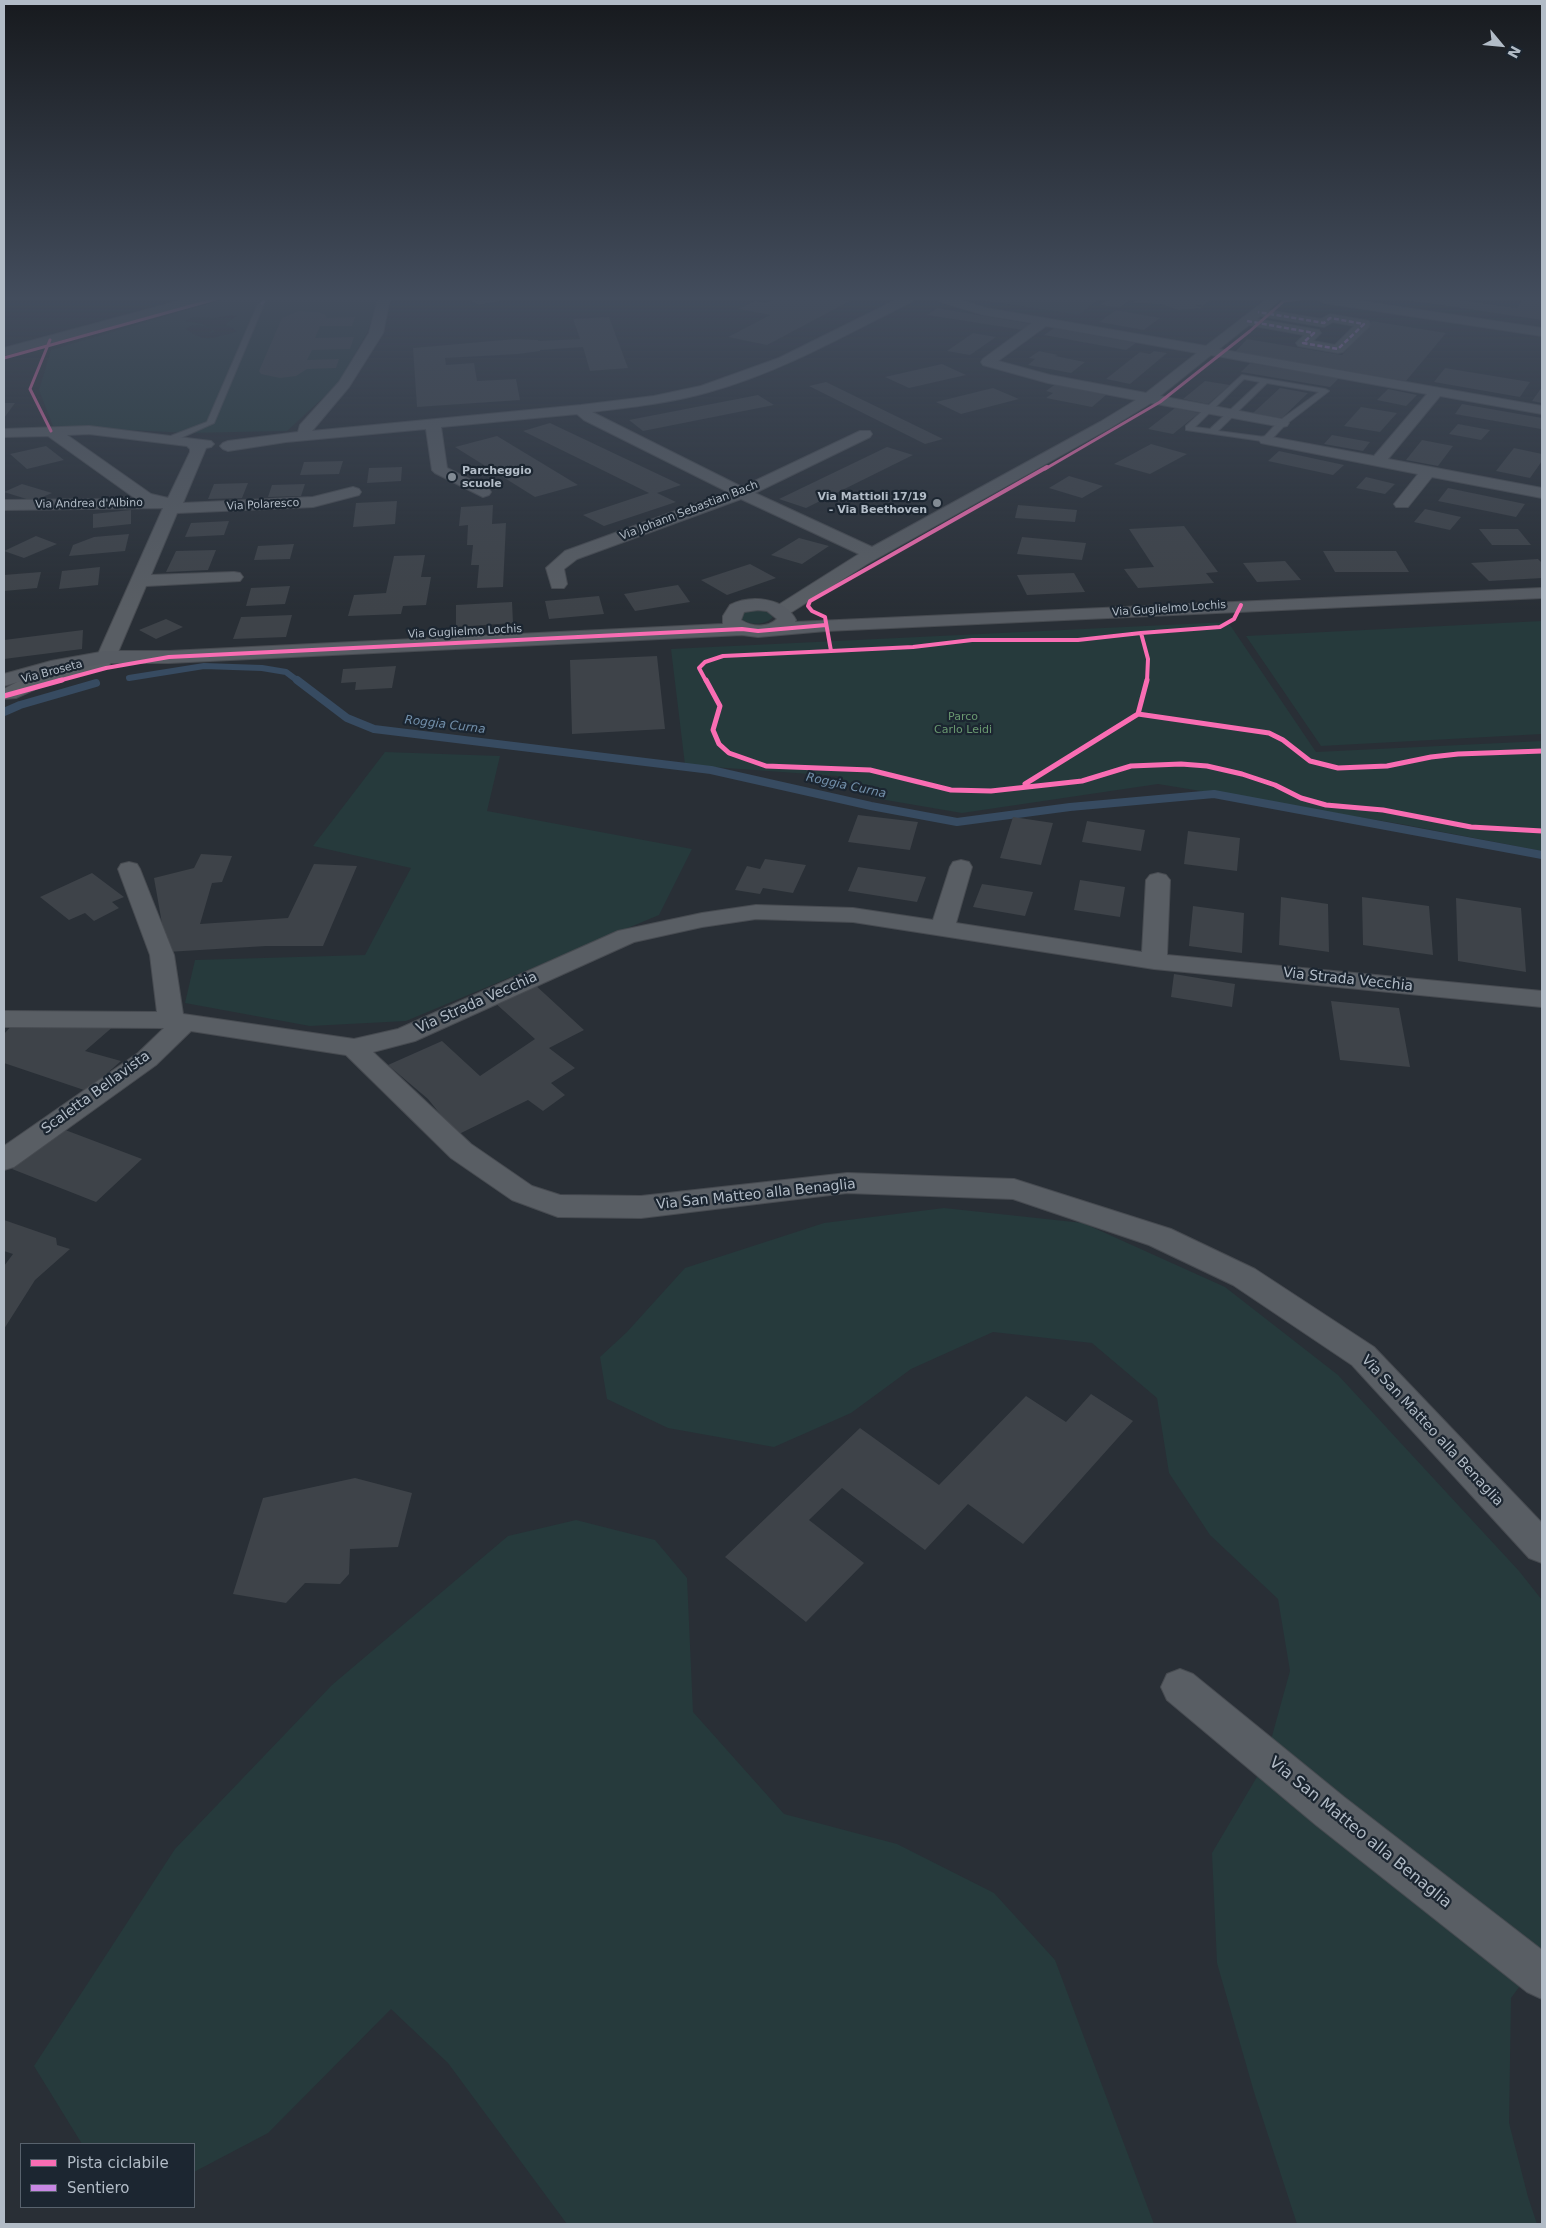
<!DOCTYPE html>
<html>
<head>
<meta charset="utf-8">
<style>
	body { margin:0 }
	#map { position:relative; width:1546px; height:2228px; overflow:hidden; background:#292f36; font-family:"DejaVu Sans",sans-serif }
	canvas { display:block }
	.frame { position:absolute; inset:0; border:5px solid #b2bcc7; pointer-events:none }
	.legend { position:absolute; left:20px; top:2143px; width:175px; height:65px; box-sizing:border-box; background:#1c2631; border:1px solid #58626d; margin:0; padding:6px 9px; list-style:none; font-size:15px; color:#b2bcc7 }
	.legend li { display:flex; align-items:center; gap:10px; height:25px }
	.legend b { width:25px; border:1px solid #58626d }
	.north { position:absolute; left:1476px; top:20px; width:50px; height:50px; -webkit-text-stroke:4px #1c2631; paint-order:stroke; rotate:118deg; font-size:14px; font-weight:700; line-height:20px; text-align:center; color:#b2bcc7 }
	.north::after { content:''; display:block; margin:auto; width:18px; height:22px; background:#b2bcc7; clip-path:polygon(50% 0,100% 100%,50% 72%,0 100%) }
</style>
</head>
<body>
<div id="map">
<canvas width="1546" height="2228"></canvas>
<div class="frame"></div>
<ul class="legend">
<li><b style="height:6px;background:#f96db3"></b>Pista ciclabile</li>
<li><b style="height:6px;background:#c787e3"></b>Sentiero</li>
</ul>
<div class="north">N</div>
</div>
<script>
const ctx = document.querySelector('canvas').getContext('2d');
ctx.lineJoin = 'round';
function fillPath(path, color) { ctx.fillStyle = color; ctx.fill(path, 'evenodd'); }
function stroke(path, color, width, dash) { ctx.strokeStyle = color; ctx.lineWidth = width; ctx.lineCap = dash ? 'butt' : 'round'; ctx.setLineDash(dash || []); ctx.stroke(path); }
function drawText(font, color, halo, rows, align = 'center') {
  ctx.font = font + ' "DejaVu Sans",sans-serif'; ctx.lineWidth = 4.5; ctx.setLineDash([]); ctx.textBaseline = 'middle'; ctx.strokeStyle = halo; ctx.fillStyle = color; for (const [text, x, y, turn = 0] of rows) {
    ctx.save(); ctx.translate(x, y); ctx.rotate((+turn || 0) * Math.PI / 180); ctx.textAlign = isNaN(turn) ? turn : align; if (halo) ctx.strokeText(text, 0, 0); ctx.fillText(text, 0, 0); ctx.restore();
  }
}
fillPath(new Path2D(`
	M224,299H379L368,331L338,384L287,431L187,433L53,426L39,390L51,350ZM232,315L237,316L225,324L237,331L232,333C211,338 205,343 186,329C194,322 203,325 212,330L209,333L216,332L203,324L186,321L194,317L212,318Z
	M974,299H1099L1079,315Z
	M751,609L766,610L773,617C766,626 747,626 740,617L742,612Z
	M1542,621V734L1321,746L1246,636Z
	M1228,622L1316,752L1542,741V851L1401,824L1158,784L962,813L874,798L837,776L685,765L671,649Z
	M385,752L500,756L487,811L692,849L659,915L406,1021L310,1026L185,1003L195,960L365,955L411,868L313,846Z
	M944,1208L1083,1223L1225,1287L1338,1375L1519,1571L1542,1600V1956L1511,1998L1509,2123L1528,2197L1537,2224H1297L1254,2092L1217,1963L1212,1853L1264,1765L1290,1671L1278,1599L1210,1535L1169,1473L1157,1398L1092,1343L993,1332L911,1369L851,1413L774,1447L668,1428L607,1399L600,1357L627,1332L685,1268L824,1223Z
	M576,1520L655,1540L687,1578L693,1712L784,1814L897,1844L994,1893L1055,1960L1154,2224H567L448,2063L391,2009L268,2133L194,2172V2144H82L34,2066L175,1849L332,1685L508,1536Z`), '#263a3c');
stroke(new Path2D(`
	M129,678L204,666L262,668L286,672L298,681`), '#374b61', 6);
stroke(new Path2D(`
	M297,680L347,718L374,729L711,770L871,806L957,822L1070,807L1214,794L1542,855
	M4,712L20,705L96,683`), '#374b61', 8);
fillPath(new Path2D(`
	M468,299H507L479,305Z
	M775,299H835L850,301L767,345L728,337L770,315L738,309L755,301L766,303Z
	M1109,299H1121L1130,300L1119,308L1100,305Z
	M1142,299H1211L1203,306L1195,305L1203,308L1179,310L1160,304L1130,303Z
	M1407,299H1451L1517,308L1523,299H1542V320L1406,300Z
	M937,308L1032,324L1023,330L927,315Z
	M1116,310L1160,318L1144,330L1099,322Z
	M299,311L318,312L324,314L327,318L355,317L352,326H320L315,338L354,337L350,349L312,350L307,360L339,359L336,368L307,369L296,376L280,378L261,374L259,371L282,318Z
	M609,317L628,368L590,371L583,347L540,350V351L518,354L445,358L446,365L474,363L477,381L516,379L520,400L417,407L413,348L515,339L538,340V341L580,339L573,319Z
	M1372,321L1446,333L1406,381L1235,352L1247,339L1342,355Z
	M1054,328L1136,343L1126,350L1044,335Z
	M973,333L996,337L970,355L947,351Z
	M1039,351L1058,355L1055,356L1085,362L1071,373L1028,365L1035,359L1029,358Z
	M1154,351L1167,353L1130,384L1106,379L1140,352L1150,354Z
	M1250,363L1339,378L1330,387L1241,372Z
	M942,364L966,375L909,388L885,377Z
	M1445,368L1530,382L1520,397L1434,382Z
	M1205,381L1230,385L1208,404L1183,399Z
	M826,382L943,439L925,444L809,386Z
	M1057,383L1080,388L1077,389L1106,395L1092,407L1046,398L1053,393L1046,391Z
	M1542,387V403L1532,401Z
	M993,388L1019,399L961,414L936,402Z
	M1280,388L1308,393L1282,418L1253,413Z
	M1388,389L1417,395L1406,406L1377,400Z
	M758,395L774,405L643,431L629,420Z
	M4,403H15L4,418Z
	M1462,404L1542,418V426L1541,429L1455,414Z
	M1361,407L1397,413L1380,432L1344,426Z
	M1175,408L1199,413L1173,434L1148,429Z
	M550,423L681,485L657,493L676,502L604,526L583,515L649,493L523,431Z
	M1458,424L1490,430L1481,440L1449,434Z
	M1332,435L1370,442L1363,451L1324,444Z
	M497,436L578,485L535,497L455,447Z
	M1422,440L1453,446L1438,466L1406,460Z
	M1151,444L1187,454L1150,474L1114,464Z
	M46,446L64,460L27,469L10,454Z
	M887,447L913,455L806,508L779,499Z
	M1514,448L1542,454V461L1530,478L1496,471Z
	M1279,451L1344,465L1333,475L1268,461Z
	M343,461L339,474L300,475L304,462Z
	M402,467L401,481L367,483L369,468Z
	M1069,476L1103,486L1082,498L1049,488Z
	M1366,477L1395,484L1385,494L1356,488Z
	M248,483L242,498L208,499L214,484Z
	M22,484L52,493L33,501L4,492Z
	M305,484L301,496L268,497L272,485Z
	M1448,488L1525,504L1516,517L1438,501Z
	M397,501L395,524L353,527L356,503Z
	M493,505L492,524L506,523L503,587L477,588L479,565H471L473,545H467L468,525L459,526L461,507Z
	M1018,505L1077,510L1075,522L1015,518Z
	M1425,509L1461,517L1450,530L1414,522Z
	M131,510V524L93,528V514Z
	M229,521L224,535L185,537L191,523Z
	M1184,526L1218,572L1206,573L1214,583L1138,588L1124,569L1154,567L1129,529Z
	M1479,529H1518L1531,545H1492Z
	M129,534L125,551L69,556L73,545L94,537Z
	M36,536L57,544L24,558L4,551Z
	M1022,537L1086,543L1082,560L1017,554Z
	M799,538L829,546L802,564L771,555Z
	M294,544L290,559L254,560L258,546Z
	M216,550L208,570L166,572L176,551Z
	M1323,551H1396L1409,572H1335Z
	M425,555L421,577H431L426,605L403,606L401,614L348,616L354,595L386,593L394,556Z
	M1538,559L1542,563V578L1489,581L1471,563Z
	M1285,561L1301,580L1257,582L1243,563Z
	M750,564L776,578L727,595L701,580Z
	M100,567L98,585L59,589L62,571Z
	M41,572L37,588L4,591V575Z
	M1074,573L1085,592L1027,595L1017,575Z
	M678,585L690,602L635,611L624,594Z
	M290,586L285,604L246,606L251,588Z
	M599,596L604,614L549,619L545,601Z
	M512,602L513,623L456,627V605Z
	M292,615L286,637L233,639L241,617Z
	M166,619L183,627L156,639L139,630Z
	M83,630L82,649L4,659V640Z
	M657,656L665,729L572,734L570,660Z
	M396,666L392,688L355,690L356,682L341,683L343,669Z
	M858,815L918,822L910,850L848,842Z
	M1013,817L1053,823L1041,865L1000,858Z
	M1087,821L1145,830L1141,851L1082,842Z
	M1188,831L1240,838L1237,871L1184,864Z
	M201,854L232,856L222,882L212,883L200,924L288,918L314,864L357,866L323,946H266L167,952L154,878L194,868Z
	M765,859L806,865L793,893L763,888L760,894L735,890L747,866L760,869Z
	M858,867L926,877L917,902L848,891Z
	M92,873L124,897L112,902L119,908L94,921L85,913L69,920L40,897Z
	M1080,880L1125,887L1120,917L1074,910Z
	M982,884L1033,892L1025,916L973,907Z
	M1281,897L1328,904L1329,952L1279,945Z
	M1362,897L1429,906L1433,955L1363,945Z
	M1456,898L1521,908L1526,972L1458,961Z
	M1193,906L1244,913L1242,953L1189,946Z
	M1174,974L1235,984L1232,1007L1171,997Z
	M533,983L584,1030L549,1048L575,1068L551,1083L565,1095L543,1111L528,1100L457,1135L428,1099L388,1065L442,1041L480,1076L535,1039L493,1001Z
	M1331,1001L1399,1008L1410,1067L1340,1060Z
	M14,1023L115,1025L85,1051L121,1061L87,1091L4,1063V1034Z
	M60,1128L142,1159L96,1202L12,1169Z
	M4,1220L56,1238L57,1245L70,1249L35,1280L4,1329V1266L13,1254L4,1251Z
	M1091,1394L1133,1421L1023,1544L968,1504L925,1550L842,1488L809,1520L864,1563L806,1622L725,1557L860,1428L939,1485L1026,1396L1066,1422Z
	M355,1478L412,1493L398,1547L350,1549L349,1574L340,1584L305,1583L286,1603L233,1594L263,1498Z`), '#3e4349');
const lane = new Path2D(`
	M261,302L264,304L214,423L174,441H168V437L207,422L258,304Z
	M1242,375L1325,389L1329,391L1285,425L1269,442L1186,430V426ZM1244,379L1260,382L1210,429L1195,427ZM1267,383L1319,392L1279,421L1264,437L1218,431Z`);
const street = new Path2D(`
	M378,299H390L383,333L349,387L312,431L581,405L654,396L701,386L779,358L898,299H913L911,302C845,335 781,372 709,392C671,403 631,407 592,412L742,487L860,431H870L872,434L870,437L755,493L872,547L1100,422L1136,400L1048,383L983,365L981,362L983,359L1032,323L984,315L941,302L939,299H956L986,308L1206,346L1267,299H1280L1268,310L1321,319L1330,314L1369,321L1370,324L1369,327L1343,352L1338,353L1298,346L1296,343L1304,335L1249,325L1219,349L1542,406V414L1440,396L1388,459L1542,488V498L1432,477L1408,507H1396L1394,504L1418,474L1266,444L1261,443L1259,440L1261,437L1266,436L1374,456L1427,394L1211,355L1160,396L1282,419L1287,420L1289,423L1287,426L1282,427L1151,403L1110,428L867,564L787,615L781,616L775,615L772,611L775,607L859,554L741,499L577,559L564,569L567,584L564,588H552L546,568L565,551L728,492L584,420L577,414L441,427L447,468L489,489L491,492L489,495L483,497L435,473L432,470L426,429L286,442L228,451L223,449L220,446L223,443L228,441L298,432L300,425L339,382L369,333ZM1260,316L1324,327L1333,322L1354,326L1335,345L1313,341L1321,333L1319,330L1257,319ZM1046,326L1197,353L1146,393L1050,375L998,361Z
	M1318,299H1346L1542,328V336L1324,303Z
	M89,426L211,441L214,444L211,447L206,448L183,503L313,497L353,487L359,489L361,492L359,495L313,507L177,513L151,575L234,572L240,573L243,577L240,581L146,586L116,657L109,665L100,669L51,682L16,698L4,699V689C21,679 40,672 60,667C73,664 87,663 98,654L163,508L4,510V500L136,499L48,436L4,437V429ZM89,434L187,446L190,449V452L168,498L151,494L67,435Z
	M961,860L969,862L972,867L956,923L1142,952L1146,880L1150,875L1158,873L1166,875L1170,880L1167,955L1542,991V1007L1154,969L853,922L756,919L702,927L634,942L415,1041L373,1052L471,1144L532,1186L560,1195L641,1196L847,1173L1014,1179L1171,1229L1255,1269L1374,1347L1542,1523V1563L1529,1558L1352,1365L1233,1285L1149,1245L1013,1199L847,1193L641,1218L558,1217L512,1200L451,1158L346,1055L191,1031L156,1065L14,1167L4,1170V1146L138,1053L164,1028L4,1027V1011L157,1012L150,955L118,869L121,864L129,862L137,864L140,869L174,955L183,1014L354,1039L398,1029L618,931L702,913L756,905L853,908L933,920L950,867L953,862Z
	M1180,1669L1193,1674L1344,1797L1542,1950V1999L1527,1992L1316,1825L1167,1700L1161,1687L1167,1674Z`);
const secondary = new Path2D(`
	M186,299H204L202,302L4,356V348Z
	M1542,588V598L826,631L758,637L742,635L169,663H106L53,672L4,686V674L51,661L106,651H169L723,624V616L730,605C751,594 785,598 796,620L795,622ZM758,610L767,611L777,619C767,628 752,627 741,620L744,612Z`);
stroke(lane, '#474b51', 2);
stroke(street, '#474b51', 2);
stroke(secondary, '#474b51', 2);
fillPath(lane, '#595e64');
fillPath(street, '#595e64');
fillPath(secondary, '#575c63');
stroke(new Path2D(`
	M261,304L267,299
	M1247,321L1314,333L1303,343L1338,349L1364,324L1330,318L1324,323L1258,312`), '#c787e3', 2.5, [5, 2.5]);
stroke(new Path2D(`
	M50,340L30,389L51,431
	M4,358L216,299
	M1045,469L1160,402L1250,331L1284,301L1300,299`), '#f96db3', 3);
stroke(new Path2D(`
	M1141,633L1220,627L1234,619L1241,605
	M831,651L913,647L972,640H1078L1141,633L1148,659L1147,681
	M58,681L106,668L169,657L742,629L758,631L826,625
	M706,681L699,668L705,662L723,656L831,651L825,617L812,611L808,606L810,601L1047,467`), '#f96db3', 4);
stroke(new Path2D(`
	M706,680L720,706L713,730L719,744L729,753L766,766L870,770L951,790L991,791L1082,781L1131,766L1181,764L1207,766L1242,774L1275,785L1301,798L1326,805L1383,810L1471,827L1542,831
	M4,696L62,680
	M1138,714L1269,733L1283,740L1310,761L1338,768L1387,766L1431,757L1458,754L1542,751
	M1025,784L1138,714L1147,680`), '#f96db3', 5);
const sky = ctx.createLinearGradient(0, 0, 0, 610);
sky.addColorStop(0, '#171a1e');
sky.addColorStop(0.49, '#434d5d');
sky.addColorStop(1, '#434d5d00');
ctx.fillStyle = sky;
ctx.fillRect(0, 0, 1546, 610);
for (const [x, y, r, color] of [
	[452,477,5,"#828b94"],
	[937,503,5,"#828b94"]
]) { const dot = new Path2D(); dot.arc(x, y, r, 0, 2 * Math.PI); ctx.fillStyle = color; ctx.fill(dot); stroke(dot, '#1c2631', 2); }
drawText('bold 11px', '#b2bcc7', '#1c2631', [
	["Parcheggio",462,471],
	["scuole",462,484],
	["Via Mattioli 17/19",927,497,"right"],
	["- Via Beethoven",927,510,"right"]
], 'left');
drawText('11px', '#b2bcc7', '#1c2631', [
	["Via Andrea d'Albino",89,504,-1],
	["Via Polaresco",263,505,-3],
	["Via Johann Sebastian Bach",689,511,-21],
	["Via Guglielmo Lochis",1169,609,-4],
	["Via Guglielmo Lochis",465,632,-3],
	["Via Broseta",52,672,-15]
]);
drawText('11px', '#699870', '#1c2631', [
	["Parco",963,717],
	["Carlo Leidi",963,730]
]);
drawText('italic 12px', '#728faa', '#1c2631', [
	["Roggia Curna",445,725,7],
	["Roggia Curna",846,786,12]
]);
drawText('14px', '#b2bcc7', '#1c2631', [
	["Via Strada Vecchia",1348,980,6],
	["Via Strada Vecchia",477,1003,-24],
	["Scaletta Bellavista",96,1093,-36],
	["Via San Matteo alla Benaglia",756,1195,-6],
	["Via San Matteo alla Benaglia",1432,1431,47]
]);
drawText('16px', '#b2bcc7', '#1c2631', [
	["Via San Matteo alla Benaglia",1360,1833,39]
]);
</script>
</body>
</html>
